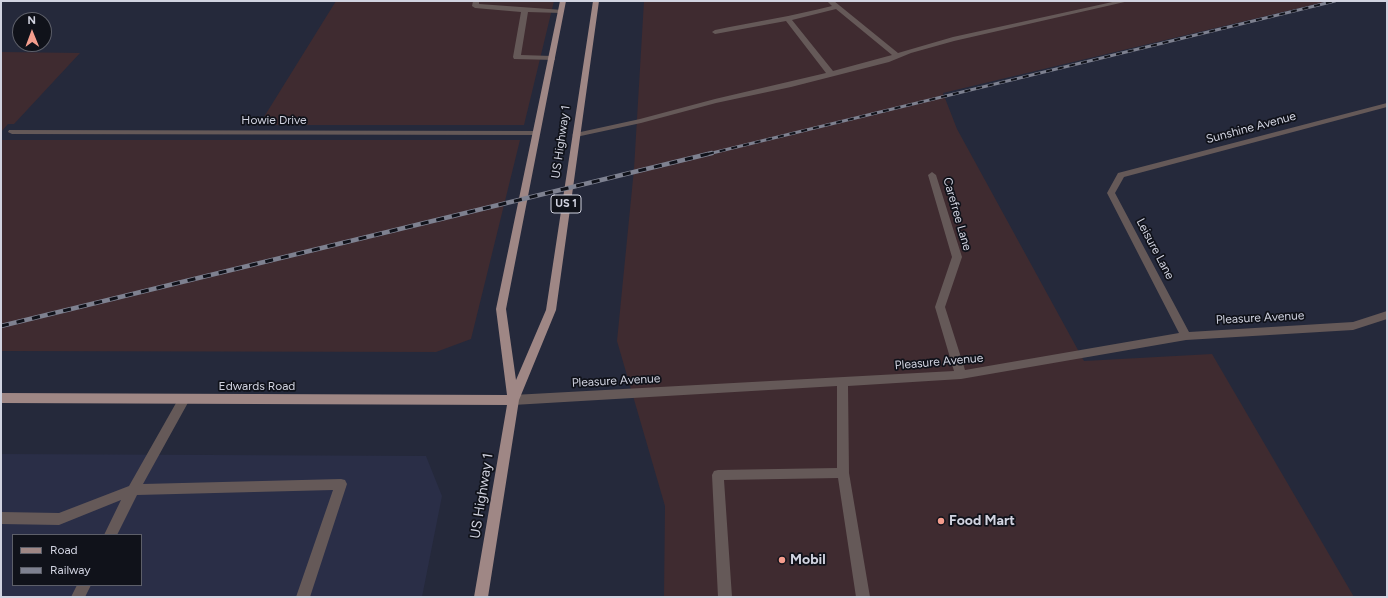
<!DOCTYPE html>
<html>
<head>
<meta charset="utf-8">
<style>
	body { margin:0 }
	#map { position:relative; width:1388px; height:598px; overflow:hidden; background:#25293b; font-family:Figtree,sans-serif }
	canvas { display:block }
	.frame { position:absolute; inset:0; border:2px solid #d1d3e0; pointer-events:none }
	.legend { position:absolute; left:12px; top:534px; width:130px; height:52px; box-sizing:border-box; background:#10121a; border:1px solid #5d5f69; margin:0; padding:5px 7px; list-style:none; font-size:12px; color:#d1d3e0 }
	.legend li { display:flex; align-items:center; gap:8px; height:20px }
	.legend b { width:20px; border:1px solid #5d5f69 }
	.north { position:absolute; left:12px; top:12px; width:40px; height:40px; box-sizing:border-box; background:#10121a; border:1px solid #5d5f69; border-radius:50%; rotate:359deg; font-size:11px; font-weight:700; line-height:16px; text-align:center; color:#d1d3e0 }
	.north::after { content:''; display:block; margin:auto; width:14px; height:18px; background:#f49d8d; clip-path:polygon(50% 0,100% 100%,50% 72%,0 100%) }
</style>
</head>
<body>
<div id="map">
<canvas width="1388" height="598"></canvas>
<div class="frame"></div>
<ul class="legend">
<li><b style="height:5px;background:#9f8785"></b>Road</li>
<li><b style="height:5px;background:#7e8190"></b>Railway</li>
</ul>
<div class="north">N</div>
</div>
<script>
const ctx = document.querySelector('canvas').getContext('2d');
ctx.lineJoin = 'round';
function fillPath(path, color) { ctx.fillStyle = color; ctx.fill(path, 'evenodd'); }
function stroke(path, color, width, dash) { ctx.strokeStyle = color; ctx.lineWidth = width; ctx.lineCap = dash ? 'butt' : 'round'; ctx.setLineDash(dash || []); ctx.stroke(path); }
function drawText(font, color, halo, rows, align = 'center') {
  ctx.font = font + ' Figtree,sans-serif'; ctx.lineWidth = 3.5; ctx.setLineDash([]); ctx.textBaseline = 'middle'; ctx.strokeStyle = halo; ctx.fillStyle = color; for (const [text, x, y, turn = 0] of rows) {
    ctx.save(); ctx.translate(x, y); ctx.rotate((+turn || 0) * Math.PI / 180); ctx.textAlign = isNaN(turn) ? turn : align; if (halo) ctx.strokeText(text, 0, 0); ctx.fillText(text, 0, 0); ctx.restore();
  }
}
fillPath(new Path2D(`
	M336,1H554L524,125H259Z
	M644,1H1329L943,93L957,129L1084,361L1212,354L1354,597H664L665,506L617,341L634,169Z
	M1,52L80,53L14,124H8L1,132Z
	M1,140H520L471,339L436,352L1,351Z`), '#3f2b30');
fillPath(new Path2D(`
	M1,454L426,456L442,496L422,597H1ZM13,535H141V585H13Z`), '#2a2e47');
fillPath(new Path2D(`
	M473,1H479V4L563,10L564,11L561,13L528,12L521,55L552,56H555V60L514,59L513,57L521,12L475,8L472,6Z
	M827,1H834L898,53L953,37L1117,1H1129L954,41L911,53L889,62L791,87L716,103L641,123L576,137L572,135L576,133L640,119L715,99L826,73L786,21L715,34L712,32L715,30C754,22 793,16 832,6ZM836,9L892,55L833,71L792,20Z
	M1387,103V107L1124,177L1115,193L1189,332L1353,322L1387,311V319L1353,330L1186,340L961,379L848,386L849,473L870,597H856L838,478L724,480L732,597H718L712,475L714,471L718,470L837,468V386L513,405L509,403L507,400L509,397L513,395L954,371L935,307L952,257L928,175L932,172L936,175L962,257L945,307L965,370L1179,333L1107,193L1118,173Z
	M9,130L536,131L540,133L536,135L12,134L8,132Z
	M184,394L188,396L190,399L143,484L341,479L345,480L347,484L310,597H296L333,490L137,495L117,535H104L121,500L59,525L1,524V512L59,513L129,486L180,396Z
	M77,585H91L85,597H71Z`), '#655958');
fillPath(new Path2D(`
	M560,1H566L506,309L516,380L546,310L593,1H599L556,310L519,400L488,597H474L507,405L1,403V393L507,395L496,309Z`), '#9f8785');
const railFar1 = new Path2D(`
	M708,154L1335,1`);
const rail = new Path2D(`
	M1,326L712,153`);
stroke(railFar1, '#7e8190', 3);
stroke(rail, '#7e8190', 4.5);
stroke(railFar1, '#10121a', 2, [6]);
stroke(rail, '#10121a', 3, [8]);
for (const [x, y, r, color] of [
	[941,521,4,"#f49d8d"],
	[782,560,4,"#f49d8d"]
]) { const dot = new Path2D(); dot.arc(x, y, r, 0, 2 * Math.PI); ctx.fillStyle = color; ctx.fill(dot); stroke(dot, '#10121a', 1.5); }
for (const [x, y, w] of [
	[566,204,30]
]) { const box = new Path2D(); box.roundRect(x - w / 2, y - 9, w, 18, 3); ctx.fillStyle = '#10121a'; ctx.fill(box); stroke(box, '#d1d3e0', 1); }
drawText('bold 11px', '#d1d3e0', null, [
	["US 1",566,204]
]);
drawText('12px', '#d1d3e0', '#10121a', [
	["Howie Drive",274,120],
	["Sunshine Avenue",1251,128,-15],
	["US Highway 1",561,142,-82],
	["Carefree Lane",957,214,74],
	["Leisure Lane",1155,249,62],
	["Pleasure Avenue",1260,318,-3],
	["Pleasure Avenue",939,362,-5],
	["Pleasure Avenue",616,381,-3],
	["Edwards Road",257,386]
]);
drawText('14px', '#d1d3e0', '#10121a', [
	["US Highway 1",482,496,-81]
]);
drawText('bold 14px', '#d1d3e0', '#10121a', [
	["Food Mart",949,521],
	["Mobil",790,560]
], 'left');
</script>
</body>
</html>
